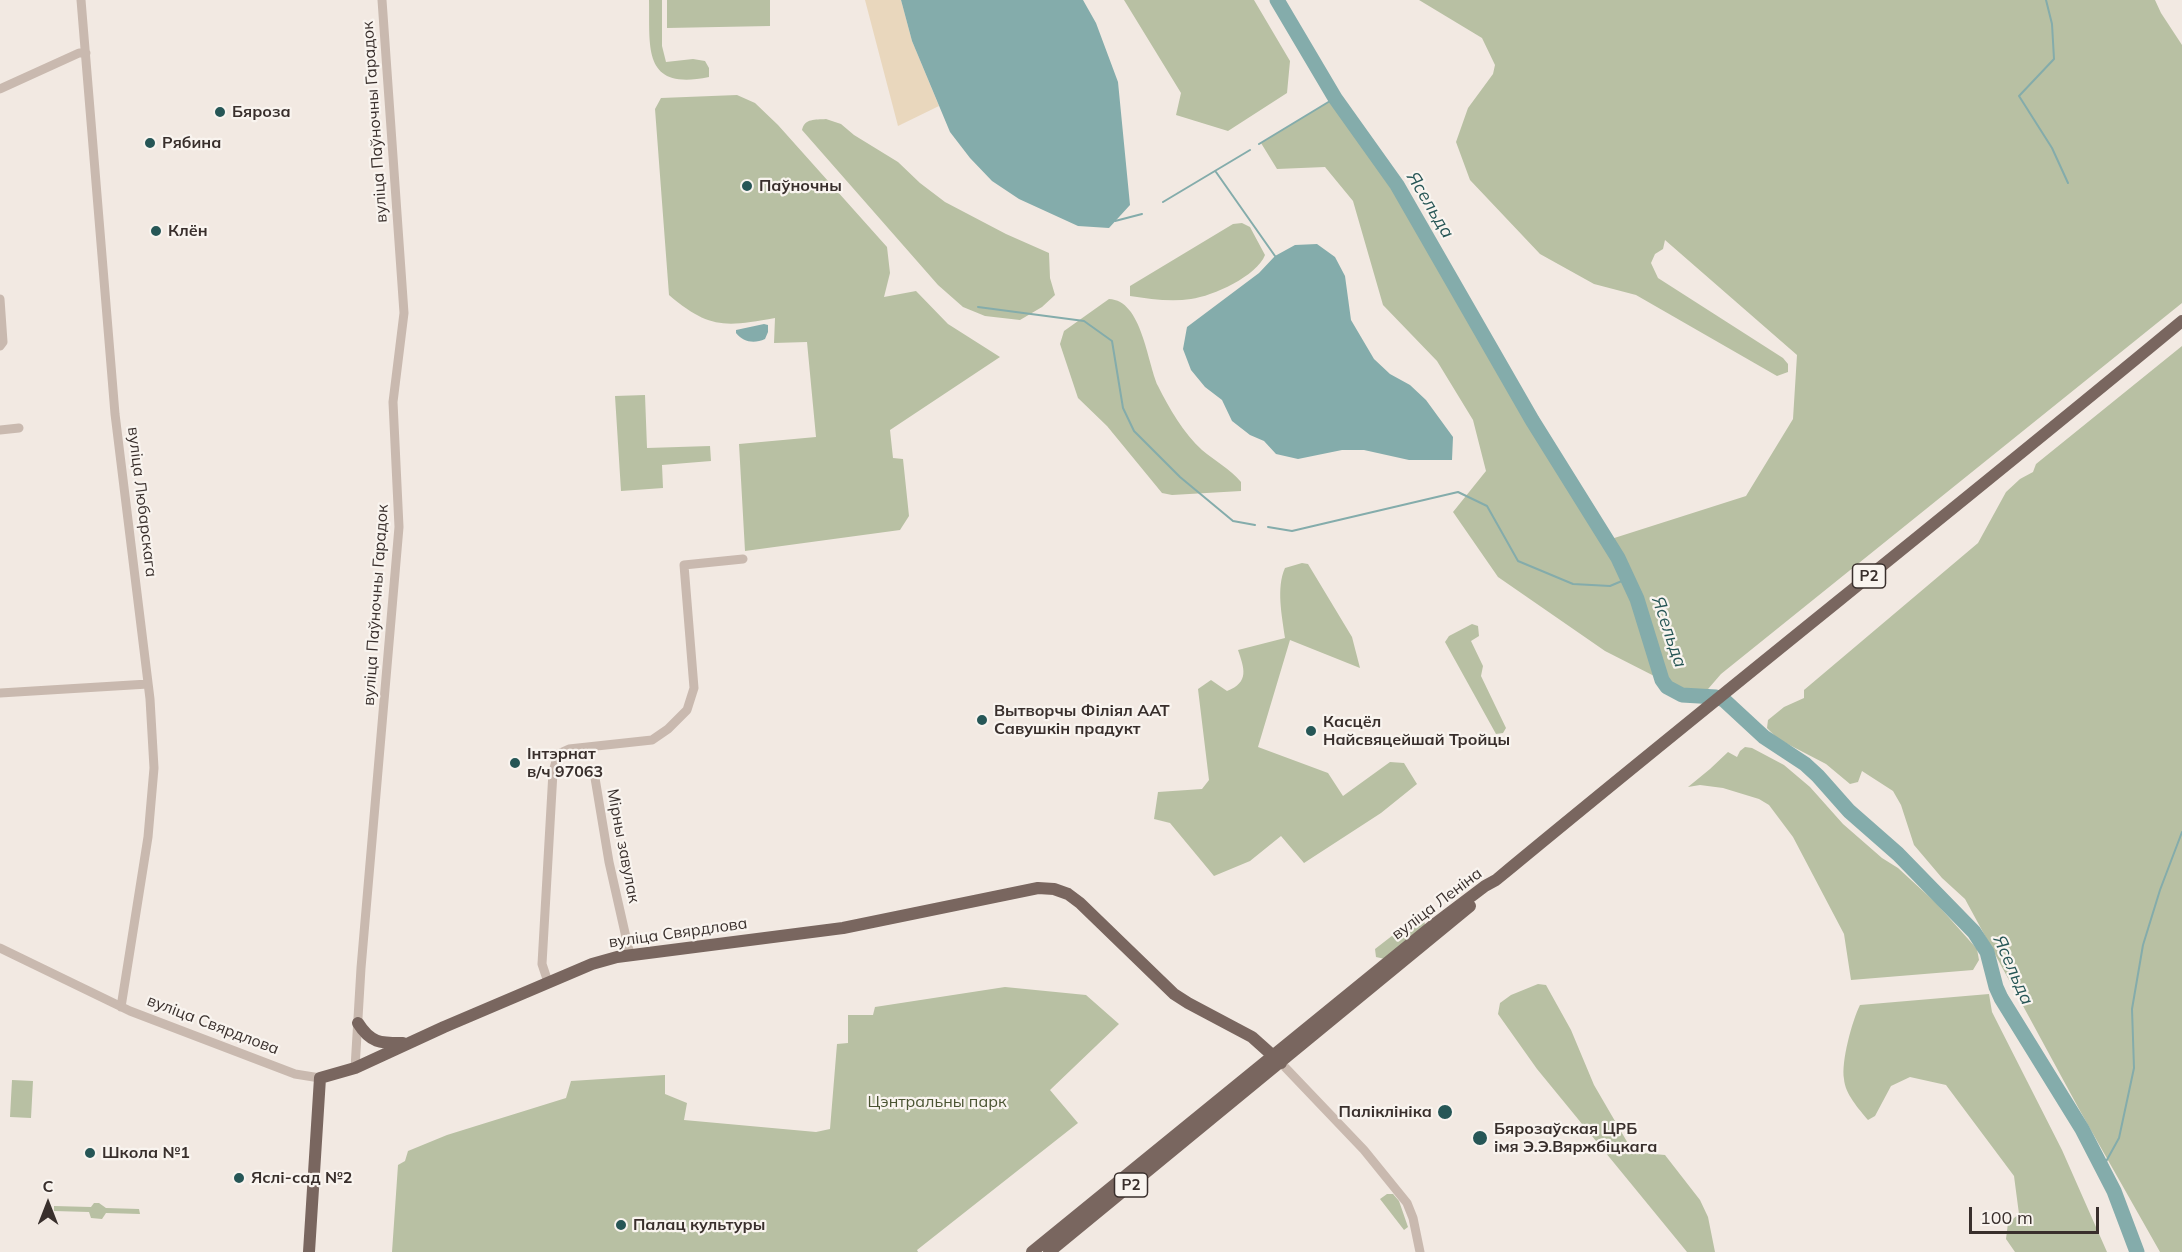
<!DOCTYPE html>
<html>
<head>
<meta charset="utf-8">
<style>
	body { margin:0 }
	#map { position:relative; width:2182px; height:1252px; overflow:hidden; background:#f2e9e2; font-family:Mulish,sans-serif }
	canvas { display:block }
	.north { position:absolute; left:18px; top:1174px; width:60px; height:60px; -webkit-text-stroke:4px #f9f4ef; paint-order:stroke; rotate:0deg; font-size:16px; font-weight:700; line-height:24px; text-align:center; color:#392f2c }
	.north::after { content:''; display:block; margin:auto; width:21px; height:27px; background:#392f2c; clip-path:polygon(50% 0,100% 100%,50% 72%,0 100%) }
	.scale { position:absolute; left:1969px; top:1207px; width:130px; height:27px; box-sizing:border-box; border:3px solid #392f2c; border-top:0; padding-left:8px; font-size:18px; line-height:21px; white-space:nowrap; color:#392f2c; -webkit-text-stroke:4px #f9f4ef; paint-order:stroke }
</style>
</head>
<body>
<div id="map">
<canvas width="2182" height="1252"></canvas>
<div class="north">С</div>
<div class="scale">100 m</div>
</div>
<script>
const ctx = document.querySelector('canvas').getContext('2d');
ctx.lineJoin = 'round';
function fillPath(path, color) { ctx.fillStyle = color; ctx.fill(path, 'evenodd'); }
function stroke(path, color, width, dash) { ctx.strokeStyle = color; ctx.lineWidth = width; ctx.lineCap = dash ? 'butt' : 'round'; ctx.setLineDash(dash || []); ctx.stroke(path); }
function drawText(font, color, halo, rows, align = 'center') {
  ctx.font = font + ' Mulish,sans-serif'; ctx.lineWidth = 4.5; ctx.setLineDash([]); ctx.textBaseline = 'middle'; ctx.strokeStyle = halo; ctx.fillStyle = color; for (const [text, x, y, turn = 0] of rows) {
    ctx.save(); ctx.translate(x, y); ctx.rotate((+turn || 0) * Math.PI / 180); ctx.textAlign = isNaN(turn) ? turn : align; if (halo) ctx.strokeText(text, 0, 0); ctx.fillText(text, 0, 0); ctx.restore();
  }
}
fillPath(new Path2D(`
	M649,0H662V46L666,62L693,59L705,61L709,68V77C642,91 650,48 649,0Z
	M667,0H770V26L667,28Z
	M1124,0H1254L1290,61L1287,93L1228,131L1176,115L1181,93Z
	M1419,0H2155L2161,13L2182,45V303L1721,674L1702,696C1685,697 1672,694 1662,680L1605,651L1498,577L1453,512L1486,471L1473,420L1437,361L1383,305L1353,201L1325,167L1277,169L1261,143L1335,98L1397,185L1532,420L1608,540L1746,496L1793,419L1797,355L1665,240L1663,249L1655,254L1651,263L1658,278L1783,358L1788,364V372L1777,376L1636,295L1594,284L1540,254L1470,180L1456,142L1468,108L1493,74L1495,65L1482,38Z
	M737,95L755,103L778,125L887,247L890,273L884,297L916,291L948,324L1000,357L890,430L893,458L903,459L909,516L900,530L745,551L739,444L816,437L807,342L774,343L775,318C725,327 709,329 669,295L655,109L661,98Z
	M826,119L841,124L854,135L898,162L920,183L945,202L1006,234L1049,253L1050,278L1055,295L1042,307L1020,320L985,316L963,307L938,285L802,130C805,118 815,120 826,119Z
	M1242,223L1250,227L1265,255C1257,276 1213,296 1191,299C1171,302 1150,299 1130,296V286L1233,224Z
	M1109,299C1142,300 1147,362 1158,386C1169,408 1184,434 1202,450C1215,461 1230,469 1241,482V491L1172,495L1162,493L1107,426L1078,398L1060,344L1064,331Z
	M2182,346V1252H2160L2079,1109L1965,899L1942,878L1914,845L1901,805L1893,791L1862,771L1858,782L1850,784L1826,764L1778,739L1767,728L1768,720L1784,707L1804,698V690L1978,543L2006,492L2020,479L2033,472L2036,464Z
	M645,395L647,448L710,446L711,461L662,465L663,488L621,491L615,396Z
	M1302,563L1308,564L1352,637L1360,668L1290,640L1258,747L1328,773L1343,796L1390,762L1404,763L1417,784L1381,813L1304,863L1281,836L1250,861L1214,876L1170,823L1154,819L1158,792L1202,789L1209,780L1198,689L1211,680L1227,691C1250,682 1244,668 1238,650L1285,638C1282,616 1276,588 1285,568Z
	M1472,624L1478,626L1479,636L1471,641L1483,666L1481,676L1506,728L1503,733L1496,734L1445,642L1449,636Z
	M1745,747L1752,748L1784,765L1810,787L1843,824L1882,858L1898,868L1936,903L1977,949L1979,960L1973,970L1851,980L1844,934L1793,837L1769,805L1759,799L1723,788L1700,785L1688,787L1710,769L1728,752L1737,757L1740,751Z
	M1419,915L1424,917L1425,926L1385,959L1376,957L1375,949Z
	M1538,984L1546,985L1571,1030L1594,1085L1633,1152L1665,1155L1700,1200L1708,1217L1715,1252H1687L1537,1069L1498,1014L1500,1003L1511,995Z
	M1005,987L1086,995L1119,1024L1050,1090L1078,1123L917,1250L918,1252H392L398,1165L405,1161L408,1151L447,1135L566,1098L571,1081L665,1075V1094L687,1103L684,1120L816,1132L830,1129L837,1044L848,1043V1015H873L875,1007Z
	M1989,994L1992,1012L2062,1150L2107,1252H2015L2006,1239L2008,1223L2019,1214L2014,1176L1946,1085L1910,1077L1891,1086L1875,1116L1868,1120C1859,1109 1845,1094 1844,1079C1841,1062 1852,1021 1860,1005Z
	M12,1080L33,1081L31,1118L10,1117Z
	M1387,1194H1393L1399,1201L1408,1227L1404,1230L1380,1199Z
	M94,1203H99L106,1208L139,1209L140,1214L106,1213L102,1219L91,1218L89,1212L54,1211V1206L91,1207Z`), '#b8c0a3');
fillPath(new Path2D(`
	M865,0H901L912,41L939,106L898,126Z`), '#e9d7bd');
fillPath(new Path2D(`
	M901,0H1083L1096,23L1118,82L1130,205L1109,228L1078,226L1019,199L992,181L970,158L950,132L912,41Z
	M1317,244L1335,257L1345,276L1351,320L1374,359L1390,374L1410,385L1426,400L1453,437L1452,460H1409L1364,450H1342L1298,459L1276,454L1264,441L1250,435L1232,421L1222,400L1205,387L1191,370L1183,349L1187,327L1259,273L1275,256L1295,245Z
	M764,324L768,325V332L765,339C754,344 743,342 736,333V330Z`), '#84acab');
stroke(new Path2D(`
	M2046,0L2052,24L2054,59L2019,96L2052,148L2068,183
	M1259,144L1335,98
	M1216,172L1275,256
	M1163,202L1250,150
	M1115,221L1142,214
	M978,307L1084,321L1112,341L1123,408L1134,431L1180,477L1233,521L1255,525
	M1268,527L1292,531L1458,492L1487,506L1518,561L1573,584L1610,586L1629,578
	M2103,1167L2119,1138L2134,1068L2132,1009L2143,945L2160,890L2182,832`), '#84acab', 2);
stroke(new Path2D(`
	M1277,0L1335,98L1397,185L1532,420L1618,558L1637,599L1662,680L1667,687L1682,695L1716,697L1724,700L1764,737L1805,764L1818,776L1849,811L1898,854L1974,932L1987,952L1996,987L2001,998L2082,1129L2114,1191L2137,1252`), '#84acab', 15);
stroke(new Path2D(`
	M81,0L115,414L150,699L154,768L148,837L121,1007
	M0,89L79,53H86
	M0,299L3,342L0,346
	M0,430L19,428
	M0,693L148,684
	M595,778L609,862L630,955
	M0,948L130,1011L295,1074L320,1078
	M548,982L542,964L553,772L558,754L569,749L652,740L668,729L687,710L694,688L684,565L743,559
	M1281,1063L1364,1150L1407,1203L1413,1218L1420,1252
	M355,1068L361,968L399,527L393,402L404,313L382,0`), '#c9b9af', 9);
stroke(new Path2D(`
	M358,1023C371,1044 382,1043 403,1043
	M309,1252L320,1078L355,1068L444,1027L592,964L617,957L843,928L1038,888L1054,889L1068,894L1080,903L1174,994L1188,1003L1252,1037L1281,1063
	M1032,1252L1436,923L1485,886L1496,880C1723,692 1955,509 2182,321
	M1049,1252L1470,906`), '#79665f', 12);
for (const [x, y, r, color] of [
	[220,112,6,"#265656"],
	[150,143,6,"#265656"],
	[747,186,6,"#265656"],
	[156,231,6,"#265656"],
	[982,720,6,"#265656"],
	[1311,731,6,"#265656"],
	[515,763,6,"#265656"],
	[1445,1112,8,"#265656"],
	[1480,1138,8,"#265656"],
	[90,1153,6,"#265656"],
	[239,1178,6,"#265656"],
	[621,1225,6,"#265656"]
]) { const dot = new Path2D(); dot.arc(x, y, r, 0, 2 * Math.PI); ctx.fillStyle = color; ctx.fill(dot); stroke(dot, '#f9f4ef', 2); }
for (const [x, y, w] of [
	[1869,576,33],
	[1131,1185,33]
]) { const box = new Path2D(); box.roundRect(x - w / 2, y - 12, w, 24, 4.5); ctx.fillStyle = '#f9f4ef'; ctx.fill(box); stroke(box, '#392f2c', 1.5); }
drawText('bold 15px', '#392f2c', null, [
	["Р2",1869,576],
	["Р2",1131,1185]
]);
drawText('bold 16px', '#392f2c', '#f9f4ef', [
	["Бяроза",232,112],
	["Рябина",162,143],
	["Паўночны",759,186],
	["Клён",168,231],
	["Вытворчы Філіял ААТ",994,711],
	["Савушкін прадукт",994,729],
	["Касцёл",1323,722],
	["Найсвяцейшай Тройцы",1323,740],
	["Інтэрнат",527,754],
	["в/ч 97063",527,772],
	["Паліклініка",1432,1112,"right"],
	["Бярозаўская ЦРБ",1494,1129],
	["імя Э.Э.Вяржбіцкага",1494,1147],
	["Школа №1",102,1153],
	["Яслі-сад №2",251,1178],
	["Палац культуры",633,1225]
], 'left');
drawText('16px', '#392f2c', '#f9f4ef', [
	["вуліца Паўночны Гарадок",375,122,-94],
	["вуліца Любарскага",142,502,83],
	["вуліца Паўночны Гарадок",376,605,-86],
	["Мірны завулак",623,846,79],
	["вуліца Леніна",1437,904,-37],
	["вуліца Свярдлова",678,933,-8],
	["вуліца Свярдлова",213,1025,21]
]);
drawText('16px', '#4a5432', '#f9f4ef', [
	["Цэнтральны парк",937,1102]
]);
drawText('italic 18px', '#265656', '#f9f4ef', [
	["Ясельда",1430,205,59],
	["Ясельда",1669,632,71],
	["Ясельда",2013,970,66]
]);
</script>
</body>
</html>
